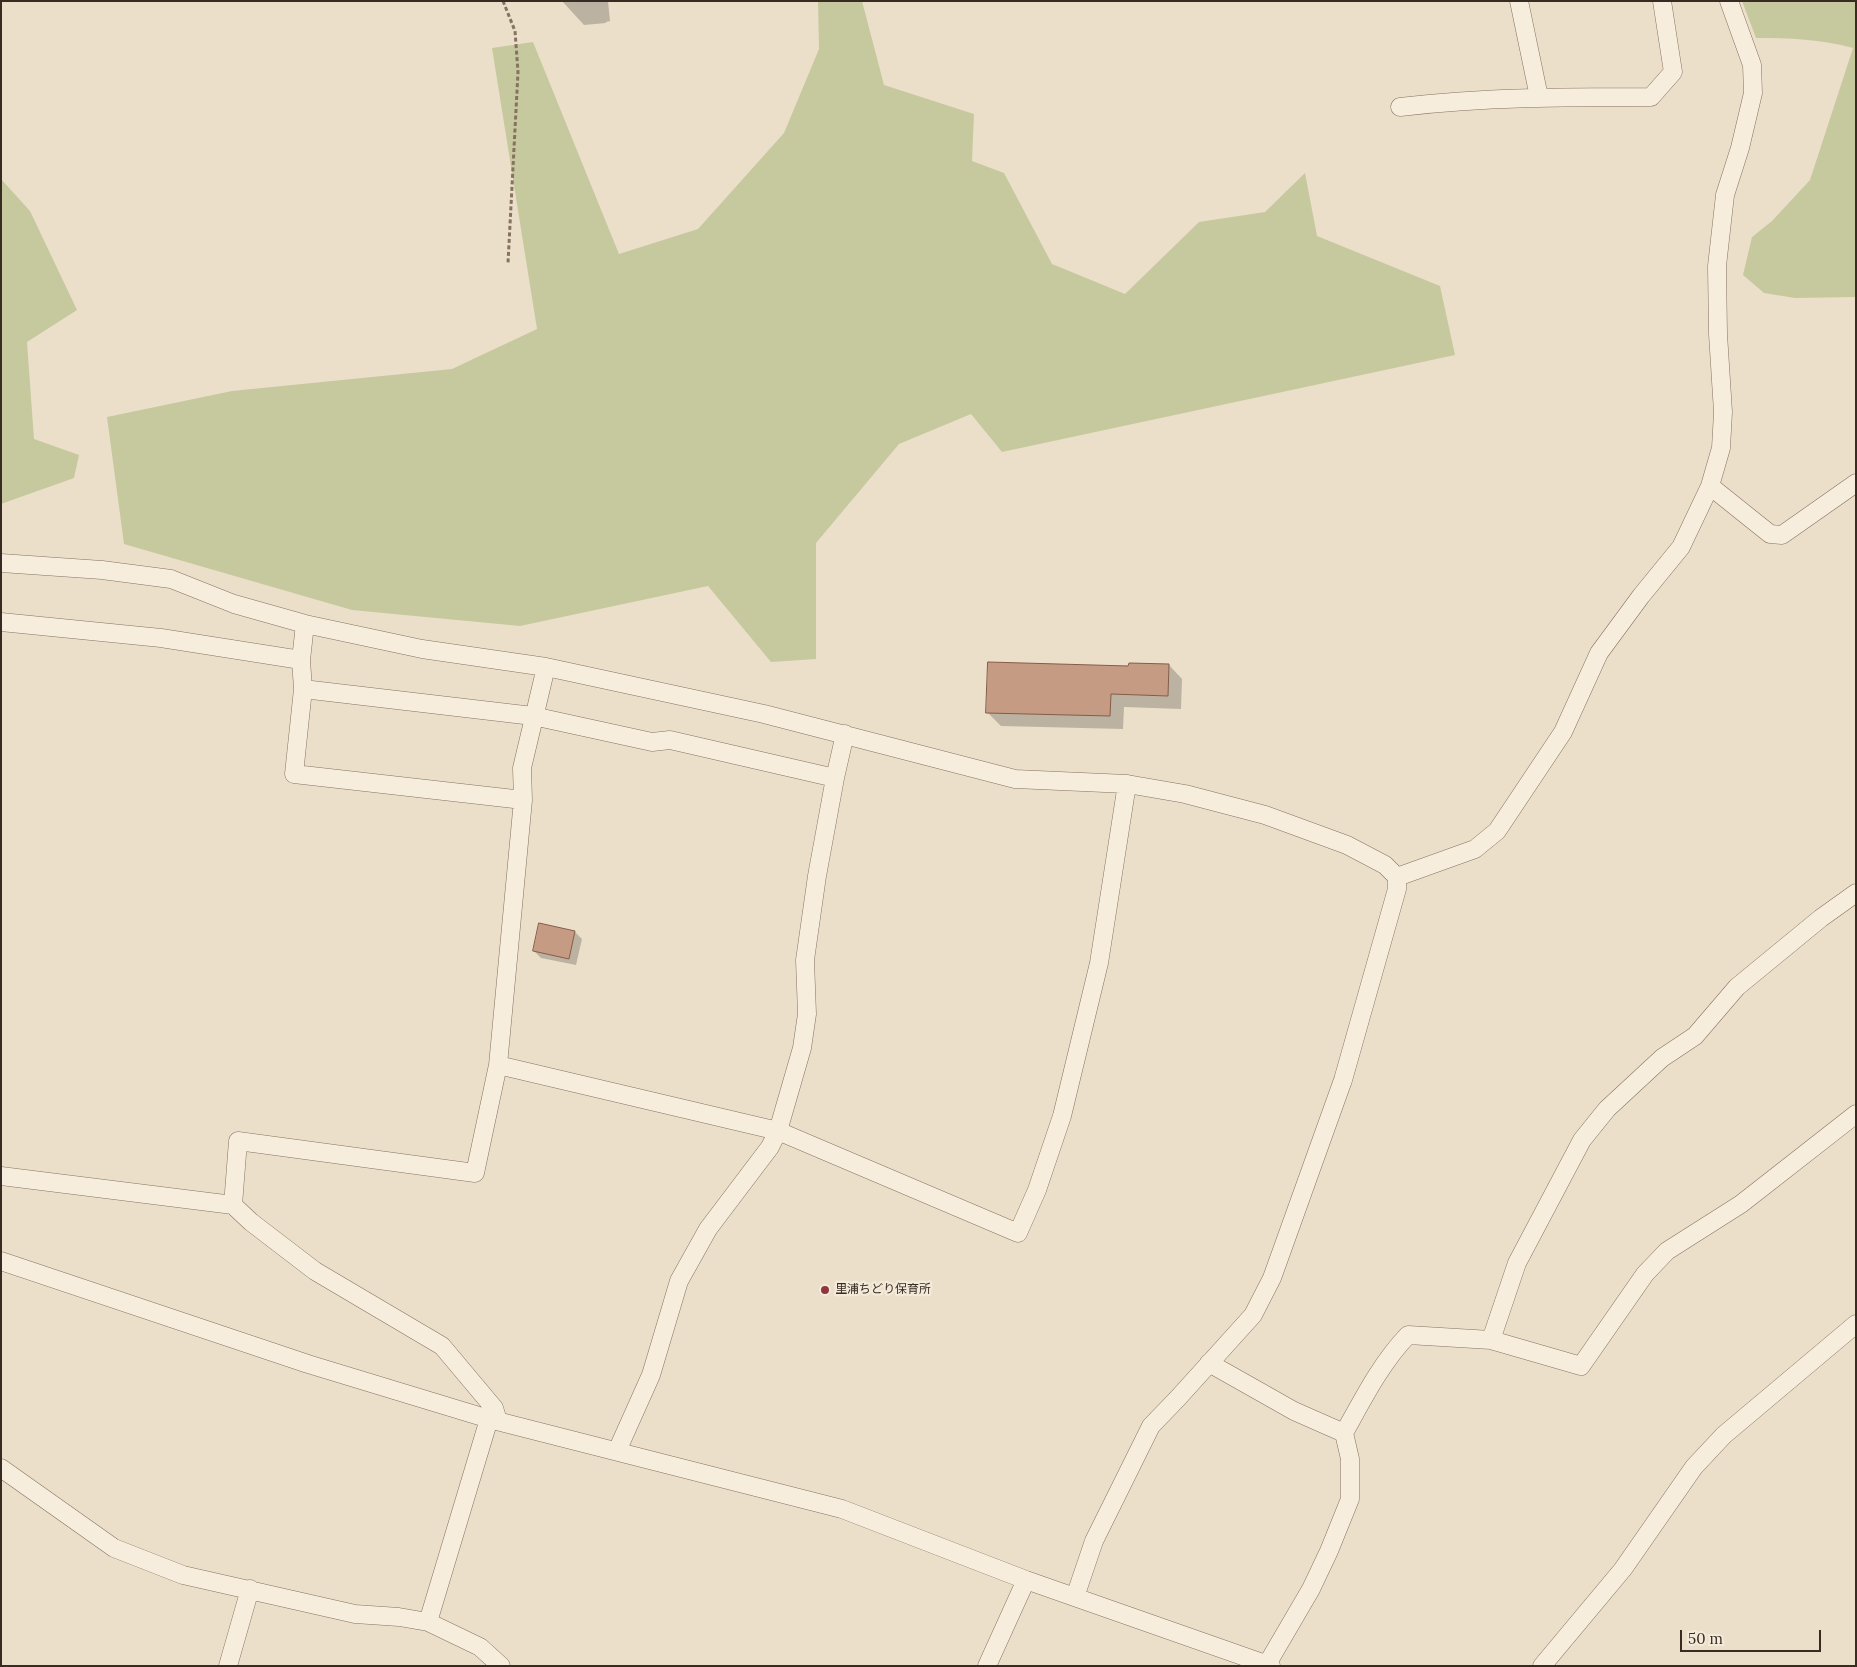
<!DOCTYPE html>
<html>
<head>
<meta charset="utf-8">
<style>
	body { margin:0 }
	#map { position:relative; width:1857px; height:1667px; overflow:hidden; background:#ebdfca; font-family:Lora,serif }
	canvas { display:block }
	.frame { position:absolute; inset:0; border:2px solid #382b22; pointer-events:none }
	.scale { position:absolute; left:1680px; top:1630px; width:141px; height:22px; box-sizing:border-box; border:2px solid #382b22; border-top:0; padding-left:6px; font-size:15px; line-height:18px; white-space:nowrap; color:#382b22; -webkit-text-stroke:4px #f3ead9; paint-order:stroke }
</style>
</head>
<body>
<div id="map">
<canvas width="1857" height="1667"></canvas>
<div class="frame"></div>
<div class="scale">50 m</div>
</div>
<script>
const ctx = document.querySelector('canvas').getContext('2d');
ctx.lineJoin = 'round';
function fillPath(path, color) { ctx.fillStyle = color; ctx.fill(path, 'evenodd'); }
function stroke(path, color, width, dash) { ctx.strokeStyle = color; ctx.lineWidth = width; ctx.lineCap = dash ? 'butt' : 'round'; ctx.setLineDash(dash || []); ctx.stroke(path); }
function drawText(font, color, halo, rows, align = 'center') {
  ctx.font = font + ' Lora,"Noto Sans JP",serif'; ctx.lineWidth = 4.5; ctx.setLineDash([]); ctx.textBaseline = 'middle'; ctx.strokeStyle = halo; ctx.fillStyle = color; for (const [text, x, y, turn = 0] of rows) {
    ctx.save(); ctx.translate(x, y); ctx.rotate((+turn || 0) * Math.PI / 180); ctx.textAlign = isNaN(turn) ? turn : align; if (halo) ctx.strokeText(text, 0, 0); ctx.fillText(text, 0, 0); ctx.restore();
  }
}
fillPath(new Path2D(`
	M818,1H862L884,85L974,114L972,161L1004,173L1052,264L1125,294L1199,222L1265,212L1305,173L1317,236L1440,286L1455,355L1002,452L971,414L899,444L816,543V659L771,662L708,586L520,626L352,610L124,544L107,417L232,391L452,369L537,329L492,48L533,42L619,254L698,229L784,133L819,49Z
	M1742,1H1856V297L1795,298L1764,293L1743,275L1752,237L1772,221L1810,180L1853,48C1821,39 1789,38 1756,38Z
	M1,179L30,211L77,310L27,342L34,439L79,455L74,478L1,504Z`), '#c6c99e');
fillPath(new Path2D(`
	M562,1H608L610,21L606,22V23L584,25Z
	M1169,665L1182,679L1181,709L1124,707L1123,729L1001,726L988,713L1130,667Z
	M575,932L582,939L576,965L541,958L534,951Z`), '#0003');
const building = new Path2D(`
	M988,662L1128,666L1129,663L1169,664L1168,696L1111,694L1110,716L986,713Z
	M539,923L575,931L569,959L533,951Z`);
fillPath(building, '#c69b83');
stroke(building, '#845c48', 1);
const minor = new Path2D(`
	M1519,1L1539,97
	M1400,107C1484,97 1567,97 1651,97L1673,72L1662,1
	M1710,486L1770,534L1782,535L1856,483
	M1,563L102,570L171,579L234,604L305,624L422,649L546,667L764,714L1015,779L1127,784L1185,794L1265,815L1347,845L1385,865L1397,877V889L1343,1080L1272,1278L1253,1315L1178,1398L1151,1426L1094,1541L1075,1597
	M1,622L161,638L301,660L305,624
	M301,660L303,689L533,716L652,742L670,740L835,778
	M303,689L294,774L523,800
	M1397,877L1475,849L1497,831L1563,732L1599,653L1641,596L1681,547L1710,486L1721,448L1723,412L1718,334L1717,266L1725,195L1740,148L1753,93L1752,65L1729,1
	M498,1065L778,1131L1018,1233L1037,1190L1062,1116L1099,963L1127,784
	M1,1176L233,1205L251,1222L315,1271L442,1346L494,1408L498,1421
	M233,1205L238,1141L475,1173L498,1065L523,800L522,768L546,667
	M1,1261L308,1364L489,1419L842,1509L1026,1580L1271,1666
	M1491,1340L1517,1263L1582,1140L1607,1109L1662,1058L1695,1036L1737,987L1821,918L1856,893
	M1209,1363L1294,1411L1344,1433
	M617,1451L651,1375L679,1281L708,1229L770,1147L778,1131L802,1048L807,1014L805,960L817,876L835,778L845,734
	M1,1468L114,1548L183,1575L355,1614L399,1617L428,1622L480,1647L501,1666
	M428,1622L489,1419
	M228,1666L250,1589
	M987,1666L1026,1580
	M1266,1666L1311,1589L1329,1551L1350,1499V1459L1344,1433C1363,1399 1381,1363 1408,1335L1491,1340L1581,1366L1645,1274L1667,1251L1741,1204L1856,1114
	M1542,1666L1623,1569L1694,1467L1724,1435L1856,1324`);
stroke(minor, '#867260', 19);
stroke(new Path2D(`
	M503,1L515,31L518,72L508,263`), '#867260', 3, [4, 2.5]);
stroke(minor, '#f6eddd', 18);
for (const [x, y, r, color] of [
	[825,1290,5,"#90353b"]
]) { const dot = new Path2D(); dot.arc(x, y, r, 0, 2 * Math.PI); ctx.fillStyle = color; ctx.fill(dot); stroke(dot, '#f3ead9', 2); }
drawText('12px', '#382b22', '#f3ead9', [
	["里浦ちどり保育所",835,1290]
], 'left');
</script>
</body>
</html>
